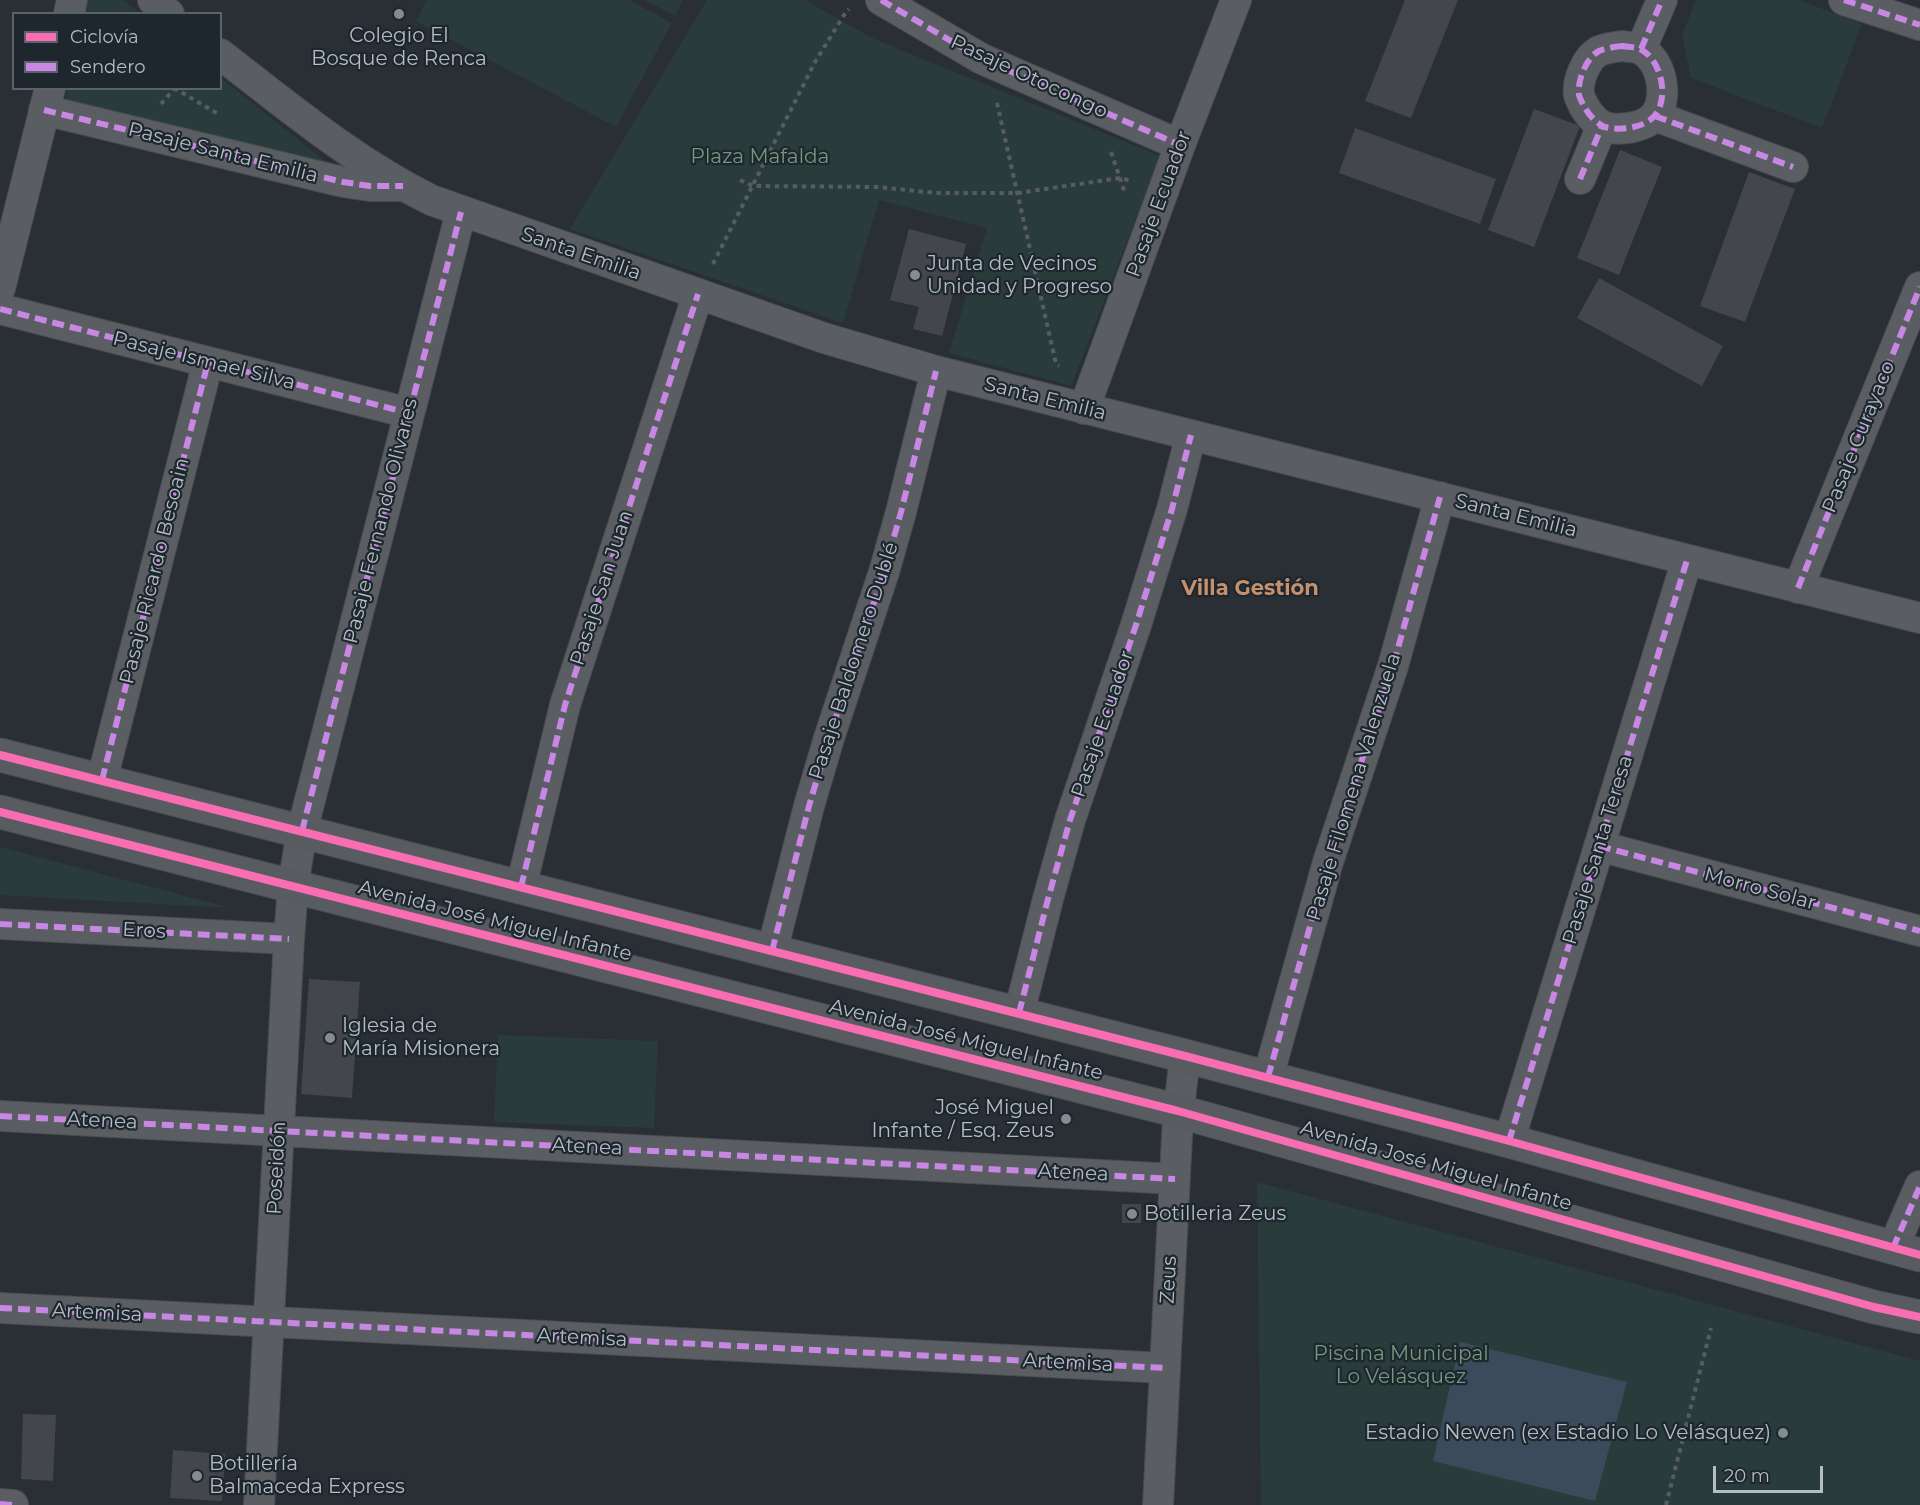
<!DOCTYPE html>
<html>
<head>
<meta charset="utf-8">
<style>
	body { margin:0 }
	#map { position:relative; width:1920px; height:1505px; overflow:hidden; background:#2a2f35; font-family:Montserrat,sans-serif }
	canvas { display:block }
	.legend { position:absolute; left:12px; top:12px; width:210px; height:78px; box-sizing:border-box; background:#1e262e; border:2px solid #5a626a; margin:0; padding:8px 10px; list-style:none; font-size:18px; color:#b4bcc5 }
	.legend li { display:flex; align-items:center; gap:12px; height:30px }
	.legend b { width:30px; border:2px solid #5a626a }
	.scale { position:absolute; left:1713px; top:1466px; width:110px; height:27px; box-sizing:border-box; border:3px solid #b4bcc5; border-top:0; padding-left:8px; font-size:18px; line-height:21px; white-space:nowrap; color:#b4bcc5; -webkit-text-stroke:4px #1e262e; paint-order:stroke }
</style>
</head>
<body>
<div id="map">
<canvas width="1920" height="1505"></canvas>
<ul class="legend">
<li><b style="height:8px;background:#f96db3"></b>Ciclovía</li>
<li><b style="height:8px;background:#c787e3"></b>Sendero</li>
</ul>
<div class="scale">20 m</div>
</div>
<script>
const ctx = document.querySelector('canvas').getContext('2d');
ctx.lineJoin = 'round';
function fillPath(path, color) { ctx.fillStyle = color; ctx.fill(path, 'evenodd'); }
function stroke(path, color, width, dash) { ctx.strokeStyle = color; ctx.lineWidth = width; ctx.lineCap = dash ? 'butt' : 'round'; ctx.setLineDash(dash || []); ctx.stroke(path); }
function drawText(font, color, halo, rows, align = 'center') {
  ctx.font = font + ' Montserrat,sans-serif'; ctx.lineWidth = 4.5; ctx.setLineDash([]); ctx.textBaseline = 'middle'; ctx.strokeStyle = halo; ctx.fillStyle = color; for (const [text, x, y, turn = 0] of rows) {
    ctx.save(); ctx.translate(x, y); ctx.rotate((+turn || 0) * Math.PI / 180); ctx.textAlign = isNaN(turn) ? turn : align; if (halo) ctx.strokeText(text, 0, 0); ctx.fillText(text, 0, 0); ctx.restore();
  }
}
fillPath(new Path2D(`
	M87,0H123L140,13L84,14Z
	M427,0H629L672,23L616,127L416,21Z
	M645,0H683L675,16Z
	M707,0H805L872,38L1160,156L1071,386L949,353L987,228L879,200L843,323L570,229Z
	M1696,0H1799L1862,24L1822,128L1691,78L1682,35Z
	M221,78L345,177L64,110L68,89L220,88Z
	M0,847L231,908L0,895Z
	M498,1035L658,1041L654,1128L494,1122Z
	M1257,1182L1920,1361V1505H1261Z`), '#2a3b3b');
fillPath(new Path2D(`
	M1460,1342L1627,1382L1595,1501L1433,1461Z`), '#3b4b5c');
fillPath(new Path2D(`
	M1405,0H1458L1411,118L1365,101Z
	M1534,109L1580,126L1534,247L1488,230Z
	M1355,128L1496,179L1480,224L1339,173Z
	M1620,150L1662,167L1619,275L1577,258Z
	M1749,172L1795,189L1745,322L1700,306Z
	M909,229L966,244L942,336L913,329L919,307L890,300Z
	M1599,278L1723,346L1702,386L1577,318Z
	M309,979L360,982L352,1098L301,1094Z
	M1122,1204H1141V1223H1122Z
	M23,1414L56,1415L53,1481L21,1479Z
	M173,1450L225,1454L222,1501L170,1498Z`), '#43474c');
const street = new Path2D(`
	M153,0L169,14
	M881,0L982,59L1180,145
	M1844,0L1920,25
	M69,14L72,0
	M1622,46C1627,47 1635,47 1640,49C1661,59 1669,96 1656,114C1646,128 1620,131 1605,127C1597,124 1589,115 1585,108C1583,104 1580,99 1579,95C1577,81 1586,58 1599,51C1606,48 1615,47 1622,46Z
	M1641,49L1662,0
	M220,54C290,108 353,161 431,200L824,338L936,371L1920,618
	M44,110L343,182L370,186H399
	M1655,116L1793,167
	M1580,179L1602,126
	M0,288L50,88
	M0,309L409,413
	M1084,409L1180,145L1236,0
	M1798,588L1920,287
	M102,780L208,362
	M1599,846L1920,931
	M521,887L565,705L698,294
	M0,924L289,939
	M772,951L809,806L829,738L884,572L901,512L936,371
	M1019,1013L1048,899L1070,820L1136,625L1172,509L1191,435
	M1268,1077L1328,862L1393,666L1440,497
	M0,1116L1175,1179
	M1509,1141L1687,560
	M1893,1248L1920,1186
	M0,1308L1165,1368
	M0,1504L13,1505
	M259,1505L289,939L293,886L302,831L461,212
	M1158,1505L1178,1117L1185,1056`);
const secondary = new Path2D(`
	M0,755L1185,1056L1509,1141L1920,1255
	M0,812L1178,1111L1874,1307L1920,1317`);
stroke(street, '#484b50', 32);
stroke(secondary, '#484b50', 35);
stroke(new Path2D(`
	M174,88L220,115
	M997,103L1056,364L1059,366
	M161,104L175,88
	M1111,152L1125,193
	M740,180L753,186L878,187L936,193H1018L1120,178L1132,181
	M713,264L815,62L844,15L849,9
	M1666,1505L1711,1328`), '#585c60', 4, [4.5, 4.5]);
stroke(street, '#5a5e63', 30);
stroke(secondary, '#585c61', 33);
stroke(new Path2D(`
	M881,0L982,59L1180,145
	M1844,0L1920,25
	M1622,46C1627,47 1635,47 1640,49C1661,59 1669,96 1656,114C1646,128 1620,131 1605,127C1597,124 1589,115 1585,108C1583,104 1580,99 1579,95C1577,81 1586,58 1599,51C1606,48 1615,47 1622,46Z
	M1641,49L1662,0
	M44,110L343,182L370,186H403
	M1655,116L1793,167
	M1580,179L1602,126
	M0,309L409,413
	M1798,588L1920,287
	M102,780L208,362
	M302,831L461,212
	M1599,846L1920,931
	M521,887L565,705L698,294
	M0,924L289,939
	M772,951L809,806L829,738L884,572L901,512L936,371
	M1019,1013L1048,899L1070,820L1136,625L1172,509L1191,435
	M1268,1077L1328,862L1393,666L1440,497
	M0,1116L1175,1179
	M1509,1141L1687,560
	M1893,1248L1920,1186
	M0,1308L1165,1368
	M0,1504L13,1505`), '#c787e3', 6, [12, 6]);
stroke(new Path2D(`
	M0,755L1185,1056L1509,1141L1920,1255
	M0,812L1178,1111L1874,1307L1920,1317`), '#f96db3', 8);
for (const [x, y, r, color] of [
	[399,14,6,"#848b93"],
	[915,275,6,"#848b93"],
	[330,1038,6,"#848b93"],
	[1066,1119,6,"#848b93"],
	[1132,1214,6,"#848b93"],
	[1783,1433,6,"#848b93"],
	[197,1476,6,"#848b93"]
]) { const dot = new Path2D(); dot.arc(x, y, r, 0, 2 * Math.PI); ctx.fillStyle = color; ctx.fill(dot); stroke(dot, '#1e262e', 2); }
drawText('20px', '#b4bcc5', '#1e262e', [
	["Colegio El",399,36,"center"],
	["Bosque de Renca",399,59,"center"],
	["Junta de Vecinos",927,264],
	["Unidad y Progreso",927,287],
	["Iglesia de",342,1026],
	["María Misionera",342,1049],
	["José Miguel",1054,1108,"right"],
	["Infante / Esq. Zeus",1054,1131,"right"],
	["Botilleria Zeus",1144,1214],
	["Estadio Newen (ex Estadio Lo Velásquez)",1771,1433,"right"],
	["Botillería",209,1464],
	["Balmaceda Express",209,1487]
], 'left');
drawText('20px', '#b4bcc5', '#1e262e', [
	["Pasaje Otocongo",1029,77,25],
	["Pasaje Santa Emilia",223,153,14],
	["Pasaje Ecuador",1159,204,-70],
	["Santa Emilia",581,254,19],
	["Pasaje Ismael Silva",204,361,14],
	["Santa Emilia",1045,399,14],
	["Pasaje Curayaco",1859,437,-68],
	["Santa Emilia",1516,516,14],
	["Pasaje Fernando Olivares",381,521,-76],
	["Pasaje Ricardo Besoain",155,571,-76],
	["Pasaje San Juan",602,588,-72],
	["Pasaje Baldomero Dublé",854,661,-72],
	["Pasaje Ecuador",1103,724,-71],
	["Pasaje Filomena Valenzuela",1354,787,-73],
	["Pasaje Santa Teresa",1598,850,-73],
	["Morro Solar",1760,889,15],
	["Avenida José Miguel Infante",495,921,14],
	["Eros",144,931,3],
	["Avenida José Miguel Infante",966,1040,14],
	["Atenea",102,1121,3],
	["Atenea",587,1147,3],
	["Avenida José Miguel Infante",1436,1166,16],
	["Poseidón",277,1168,-87],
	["Atenea",1073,1173,3],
	["Zeus",1169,1280,-87],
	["Artemisa",97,1313,3],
	["Artemisa",582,1338,3],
	["Artemisa",1068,1363,3]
]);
drawText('20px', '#75987c', '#1e262e', [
	["Plaza Mafalda",760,157],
	["Piscina Municipal",1401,1354],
	["Lo Velásquez",1401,1377]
]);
drawText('bold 21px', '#c7906d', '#1e262e', [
	["Villa Gestión",1250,589]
]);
</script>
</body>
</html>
